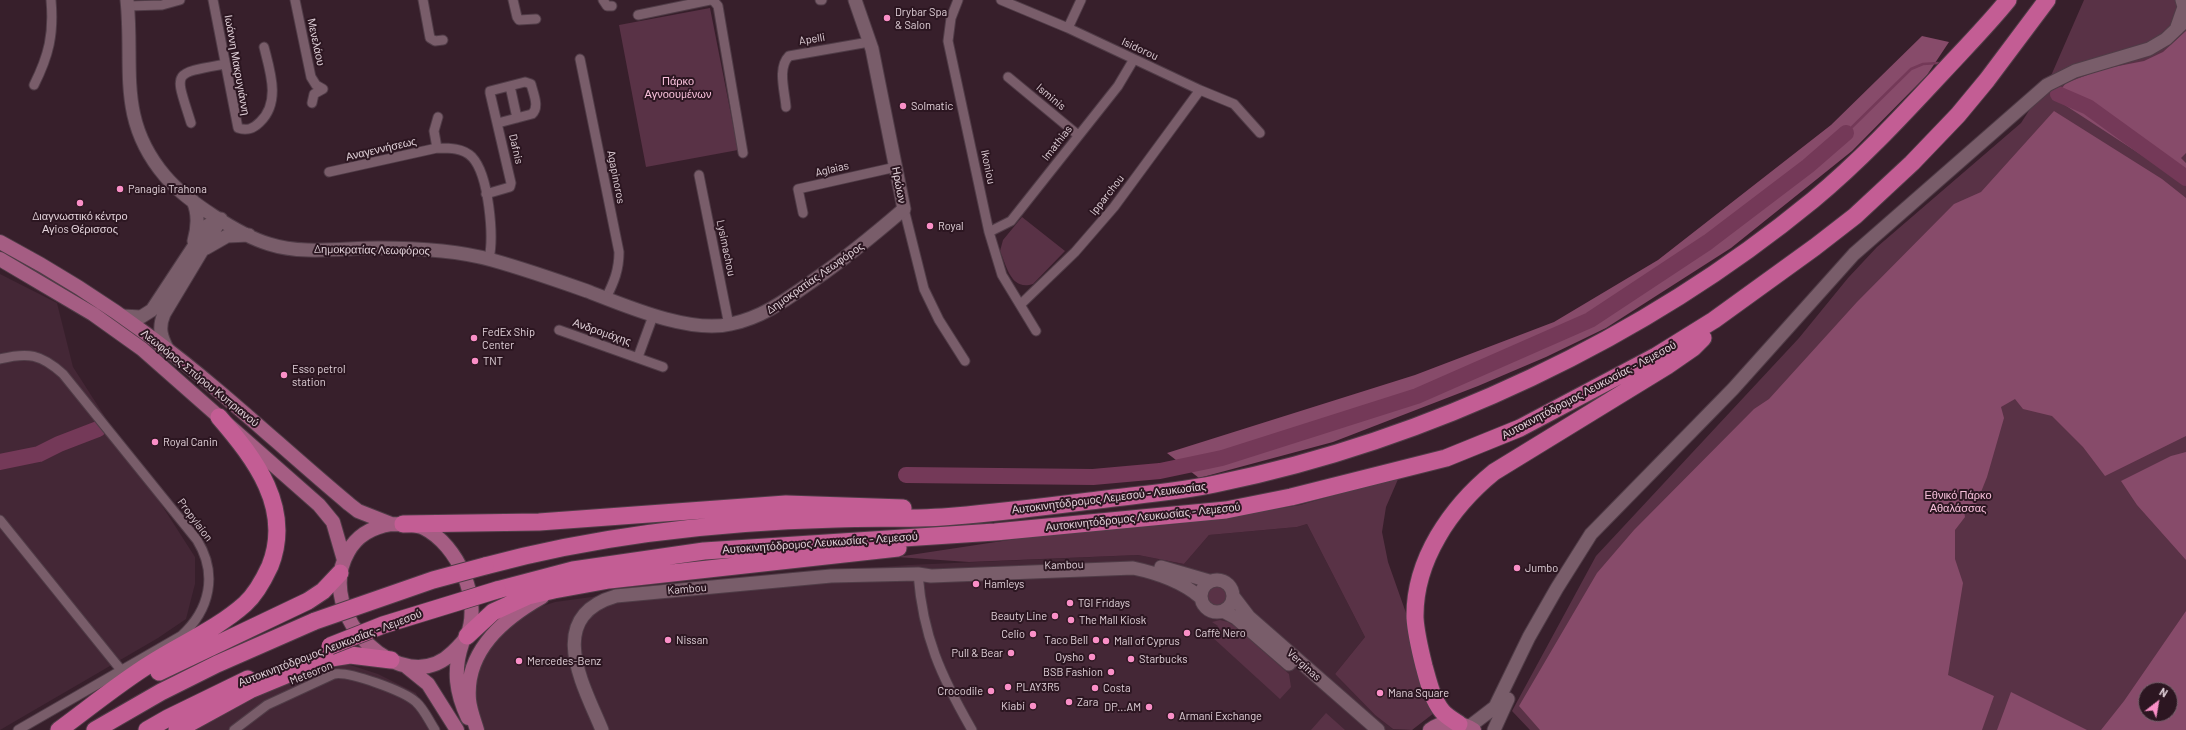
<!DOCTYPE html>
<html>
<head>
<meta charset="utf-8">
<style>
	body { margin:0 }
	#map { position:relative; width:2186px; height:730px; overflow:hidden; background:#371f2b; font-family:Barlow,sans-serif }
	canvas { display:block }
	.north { position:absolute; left:2138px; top:682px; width:40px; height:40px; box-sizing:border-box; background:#2c1621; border:1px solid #74606a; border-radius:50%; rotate:31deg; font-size:11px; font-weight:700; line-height:16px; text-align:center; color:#e0d0d8 }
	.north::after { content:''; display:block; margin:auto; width:14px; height:18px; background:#fa8fc7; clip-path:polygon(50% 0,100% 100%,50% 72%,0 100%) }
</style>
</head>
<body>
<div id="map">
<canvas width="2186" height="730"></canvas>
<div class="north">N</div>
</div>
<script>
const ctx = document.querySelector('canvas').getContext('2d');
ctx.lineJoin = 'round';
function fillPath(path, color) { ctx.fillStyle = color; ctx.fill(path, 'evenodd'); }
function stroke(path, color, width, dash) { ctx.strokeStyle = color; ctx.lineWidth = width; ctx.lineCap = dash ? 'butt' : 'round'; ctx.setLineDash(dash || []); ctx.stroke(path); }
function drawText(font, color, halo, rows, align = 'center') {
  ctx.font = font + ' Barlow,sans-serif'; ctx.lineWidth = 4; ctx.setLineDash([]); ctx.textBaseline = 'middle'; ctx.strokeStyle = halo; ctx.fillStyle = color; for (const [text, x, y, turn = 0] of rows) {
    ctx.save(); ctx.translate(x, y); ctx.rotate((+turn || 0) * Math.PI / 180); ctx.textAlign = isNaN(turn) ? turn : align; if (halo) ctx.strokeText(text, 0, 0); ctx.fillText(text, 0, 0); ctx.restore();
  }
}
fillPath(new Path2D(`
	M0,274L57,303L73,367L195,557V584L186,619L158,638L0,730Z
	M1307,524L1365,637L1335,674L1375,715L1393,729L1409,730H483L477,723L472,666L505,618L555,602L723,579L908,565L1138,555L1184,564L1209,535L1297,527Z
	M347,664L378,674L416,693L433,730H190L271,689Z`), '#442736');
fillPath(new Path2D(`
	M2084,0H2186V730H1530L1512,711L1596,556L1799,338L1848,278L1877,247L2021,123L2050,78ZM2146,690H2170V714H2146Z
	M710,8L738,150L646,167L619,25Z
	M1022,217L1065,251L1033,284C1011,291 1007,267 1000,251L1003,240Z
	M1399,477L1386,507L1382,532L1388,562L1412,630L1434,713L1412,730L1393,729L1375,715L1335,674L1365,637L1307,524L1297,527L1209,535L1184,564L1138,555L969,562L897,557L1042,535L1177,524L1228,517L1300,505Z
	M1205 597a12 12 0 1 1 24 0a12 12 0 1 1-24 0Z
	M1220,620L1228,622L1236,627L1289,674L1291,687L1280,699L1211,636L1218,626L1212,622Z
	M1326,713L1345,730H1311Z`), '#593246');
fillPath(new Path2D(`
	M2186,31V153L2181,158L2186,163V184L2054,98L2066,83L2103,69L2144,61L2163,52Z
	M1922,36L1949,42L1927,75L1852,151L1731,248L1606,328L1546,357L1478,386L1333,442L1199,478L1167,453L1415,375L1554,322L1658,260L1831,125Z
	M2054,111L2162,179L2186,198V436L2105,476L2083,447L2052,416L2023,409L2015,399L2001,407L2004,418L1987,477L1975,507L1963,504L1965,517L1955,530V559L1963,583L1948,675L1994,696L1982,730H1540L1519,706L1597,573L1634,530L1754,409L1769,399L1857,302L1954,204L1981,192Z
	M2186,452V560L2137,505L2121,481L2171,456Z
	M2186,611V730H2101L2124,701ZM2146,690H2170V714H2146Z
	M2011,692L2087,730H1997Z`), '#874b6a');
stroke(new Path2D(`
	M1846,133L1911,69L1923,64L1938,63`), '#743958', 2.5);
stroke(new Path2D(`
	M2058,94L2088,107L2186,178
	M0,462L39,454L59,444L98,429
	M906,475L1093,477L1160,471L1222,458L1417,396L1590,320L1708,242L1808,166L1846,133`), '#743958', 16);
const street = new Path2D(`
	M213,0L238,128C247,131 253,129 260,122C281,102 270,71 264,47
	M295,0L311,77L316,85L323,89
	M423,0L430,38L435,41L443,40
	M513,0L517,17L519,20L536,19
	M603,0L607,6H612
	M713,0L718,6L743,153
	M820,0H822
	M958,0L951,18L948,41L989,232L1002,275L1036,331
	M1001,0L1068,28L1200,90L1234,104L1260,133
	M128,6L162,5L180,0
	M638,15L710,0
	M1068,28L1081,0
	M580,59L619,252C619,270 614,282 606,298
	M1008,77L1078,135
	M34,85C49,55 54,34 51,0
	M510,86L517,118
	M312,103L314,94L323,89
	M786,107C785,92 777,68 789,56L869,42
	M191,123C175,71 170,74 225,64
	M437,148L434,131L438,117
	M329,172L437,148C450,148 463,148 472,157C489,175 494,236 489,259
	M699,175L729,325
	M486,194L510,187L511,183L490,93V91L525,82L531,84C533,93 540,107 532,114L498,123
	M904,209L924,289L939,320L965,361
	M803,213L798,189L896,167
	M989,232L1011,221L1118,86L1134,59
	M1021,304L1075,252L1114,207L1200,90
	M559,330L663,367
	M638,357L653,316
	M0,359C28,352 41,354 63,374L197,540C218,574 210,610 181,636L18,730
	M0,520L121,670
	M918,574C923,637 941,676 972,730
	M234,730L267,705L334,674C349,671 404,691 416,702C424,709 429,721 435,730`);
const secondary = new Path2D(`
	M127,0C134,67 116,118 165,176C185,200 239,235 269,244C303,255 343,248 378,248C416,248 456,250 492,260C524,269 556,280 587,291C626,306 690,334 731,324C764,317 787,299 814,280C846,258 875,234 904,209L872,49L855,0
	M2177,27L2184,7L2182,0
	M193,201C199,214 198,227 194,241
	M206,248L227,236L249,235
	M122,316L141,317L152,310L208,225
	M168,350C161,337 158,328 164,314L221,219
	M1161,567L1209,581
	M1201 596a16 16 0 1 1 32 0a16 16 0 1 1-32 0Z
	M1233,596L1249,617L1378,730
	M1223,611L1236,618L1289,664
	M1469,727L1495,707L1529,637L1557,588L1591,534L1733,389L1854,254L2047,85L2075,71L2149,49L2166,39L2186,20
	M602,730C583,684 544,617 616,596L831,576L918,574L931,576L1133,568C1157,573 1181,581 1200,597
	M1494,730L1508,699`);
const primary = new Path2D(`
	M0,242C53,270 104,302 152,338C221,389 283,449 349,504L358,511L391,524
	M0,259L93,314L142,349L319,505L333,522L344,560
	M391,524C401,524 415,524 424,528C458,545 482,600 467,636C464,641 458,647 453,652C403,702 312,615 348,552C357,535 372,527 391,524Z
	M462,644C453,670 456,693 468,718
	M407,667L428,684L457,730
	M477,730C474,720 470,710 469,700C465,651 503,619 542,597
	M1430,730C1442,720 1462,722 1474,730`);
const highway = new Path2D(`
	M403,524L539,522L786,504L903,508
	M485,566C599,535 718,522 836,519C876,517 915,520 955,516C1003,512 1050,506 1098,500C1137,495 1176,492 1215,484C1430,440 1644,339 1813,200C1859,162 1900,118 1940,75C1963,50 1987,26 2008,0
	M497,590L573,570L704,551L995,532L1226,510L1291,497L1446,458L1520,428L1656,356L1714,320L1815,247L1855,216L1912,163L1958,115L1987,80L2047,0
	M467,636L493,612L528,596L554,590L609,580L898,548
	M159,672L308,601L323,591L340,573
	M1459,724C1453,720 1446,716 1442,711C1432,699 1428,680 1424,666C1420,650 1416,634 1415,618C1414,560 1451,507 1494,472L1667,366L1693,348L1703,338
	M59,730C89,708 118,684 150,664C181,644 217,629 245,604C256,594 264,579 270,566C293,508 255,459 219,417
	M95,730L161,692L217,664L315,621
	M147,730L168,718L248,679
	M177,730L250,690L325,659L350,655L391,660`);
stroke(street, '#503c47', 11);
stroke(secondary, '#503c47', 15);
stroke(primary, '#503c47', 16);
stroke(highway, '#503c47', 19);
stroke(street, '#795d6a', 9);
stroke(secondary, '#795d6a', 13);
stroke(primary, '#a55d83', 14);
stroke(highway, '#c35d94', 17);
const highwayBridge = new Path2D(`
	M315,621L433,580L485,566
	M330,646L383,625L497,590`);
stroke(highwayBridge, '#503c47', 19, []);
stroke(highwayBridge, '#c35d94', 17);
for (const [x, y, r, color] of [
	[887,18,4,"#fa8fc7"],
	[903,106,4,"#fa8fc7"],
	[120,189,4,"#fa8fc7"],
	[80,203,4,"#fa8fc7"],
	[930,226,4,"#fa8fc7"],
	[474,338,4,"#fa8fc7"],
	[475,361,4,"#fa8fc7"],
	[284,375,4,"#fa8fc7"],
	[155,442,4,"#fa8fc7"],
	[1517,568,4,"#fa8fc7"],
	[976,584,4,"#fa8fc7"],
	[1070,603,4,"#fa8fc7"],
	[1055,616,4,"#fa8fc7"],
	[1071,620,4,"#fa8fc7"],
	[1187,633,4,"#fa8fc7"],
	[1033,634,4,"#fa8fc7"],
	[668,640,4,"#fa8fc7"],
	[1096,640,4,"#fa8fc7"],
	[1106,641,4,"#fa8fc7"],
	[1011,653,4,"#fa8fc7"],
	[1092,657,4,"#fa8fc7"],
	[1131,659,4,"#fa8fc7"],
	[519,661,4,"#fa8fc7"],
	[1111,672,4,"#fa8fc7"],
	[1008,687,4,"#fa8fc7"],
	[1095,688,4,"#fa8fc7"],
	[991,691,4,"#fa8fc7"],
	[1380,693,4,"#fa8fc7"],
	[1069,702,4,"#fa8fc7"],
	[1033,706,4,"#fa8fc7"],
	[1149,707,4,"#fa8fc7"],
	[1171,716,4,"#fa8fc7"]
]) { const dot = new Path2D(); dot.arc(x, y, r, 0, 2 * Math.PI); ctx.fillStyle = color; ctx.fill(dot); stroke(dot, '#2c1621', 1.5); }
drawText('11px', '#e0d0d8', '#2c1621', [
	["Drybar Spa",895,12],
	["& Salon",895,25],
	["Solmatic",911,106],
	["Panagia Trahona",128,189],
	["Διαγνωστικό κέντρο",80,216,"center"],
	["Αγios Θέρισσος",80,229,"center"],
	["Royal",938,226],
	["FedEx Ship",482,332],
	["Center",482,345],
	["TNT",483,361],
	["Esso petrol",292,369],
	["station",292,382],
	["Royal Canin",163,442],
	["Jumbo",1525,568],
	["Hamleys",984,584],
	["TGI Fridays",1078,603],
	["Beauty Line",1047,616,"right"],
	["The Mall Kiosk",1079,620],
	["Caffè Nero",1195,633],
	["Celio",1025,634,"right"],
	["Nissan",676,640],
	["Taco Bell",1088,640,"right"],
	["Mall of Cyprus",1114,641],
	["Pull & Bear",1003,653,"right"],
	["Oysho",1084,657,"right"],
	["Starbucks",1139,659],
	["Mercedes-Benz",527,661],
	["BSB Fashion",1103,672,"right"],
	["PLAY3R5",1016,687],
	["Costa",1103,688],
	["Crocodile",983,691,"right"],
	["Mana Square",1388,693],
	["Zara",1077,702],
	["Kiabi",1025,706,"right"],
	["DP...AM",1141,707,"right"],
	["Armani Exchange",1179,716]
], 'left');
drawText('11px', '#e0d0d8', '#2c1621', [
	["Apelli",812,39,-9],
	["Μενελάου",316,42,78],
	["Isidorou",1140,49,25],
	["Ιωάννη Μακρυγιάννη",237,65,80],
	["Isminis",1051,97,40],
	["Imathias",1057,143,-52],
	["Αναγεννήσεως",381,149,-13],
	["Dafnis",516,149,77],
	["Ikoniou",988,167,78],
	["Aglaias",832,169,-13],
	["Agapinoros",616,177,79],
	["Ηρώων",899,185,79],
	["Ipparchou",1107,195,-52],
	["Lysimachou",726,248,78],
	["Δημοκρατίας Λεωφόρος",372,250,1],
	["Δημοκρατίας Λεωφόρος",815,278,-35],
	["Ανδρομάχης",602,332,19],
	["Λεωφόρος Σπύρου Κυπριανού",200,378,39],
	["Αυτοκινητόδρομος Λευκωσίας - Λεμεσού",1589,390,-28],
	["Αυτοκινητόδρομος Λεμεσού - Λευκωσίας",1109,498,-7],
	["Αυτοκινητόδρομος Λευκωσίας - Λεμεσού",1143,517,-6],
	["Propylaion",195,520,53],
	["Αυτοκινητόδρομος Λευκωσίας - Λεμεσού",820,543,-4],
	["Kambou",1064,565,-2],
	["Kambou",687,589,-5],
	["Αυτοκινητόδρομος Λευκωσίας - Λεμεσού",330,648,-21],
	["Verginas",1304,665,42],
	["Meteoron",311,673,-22]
]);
drawText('11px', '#f8c0db', '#2c1621', [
	["Πάρκο",678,81],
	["Αγνοουμένων",678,94],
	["Εθνικό Πάρκο",1958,495],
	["Αθαλάσσας",1958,508]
]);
</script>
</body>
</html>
